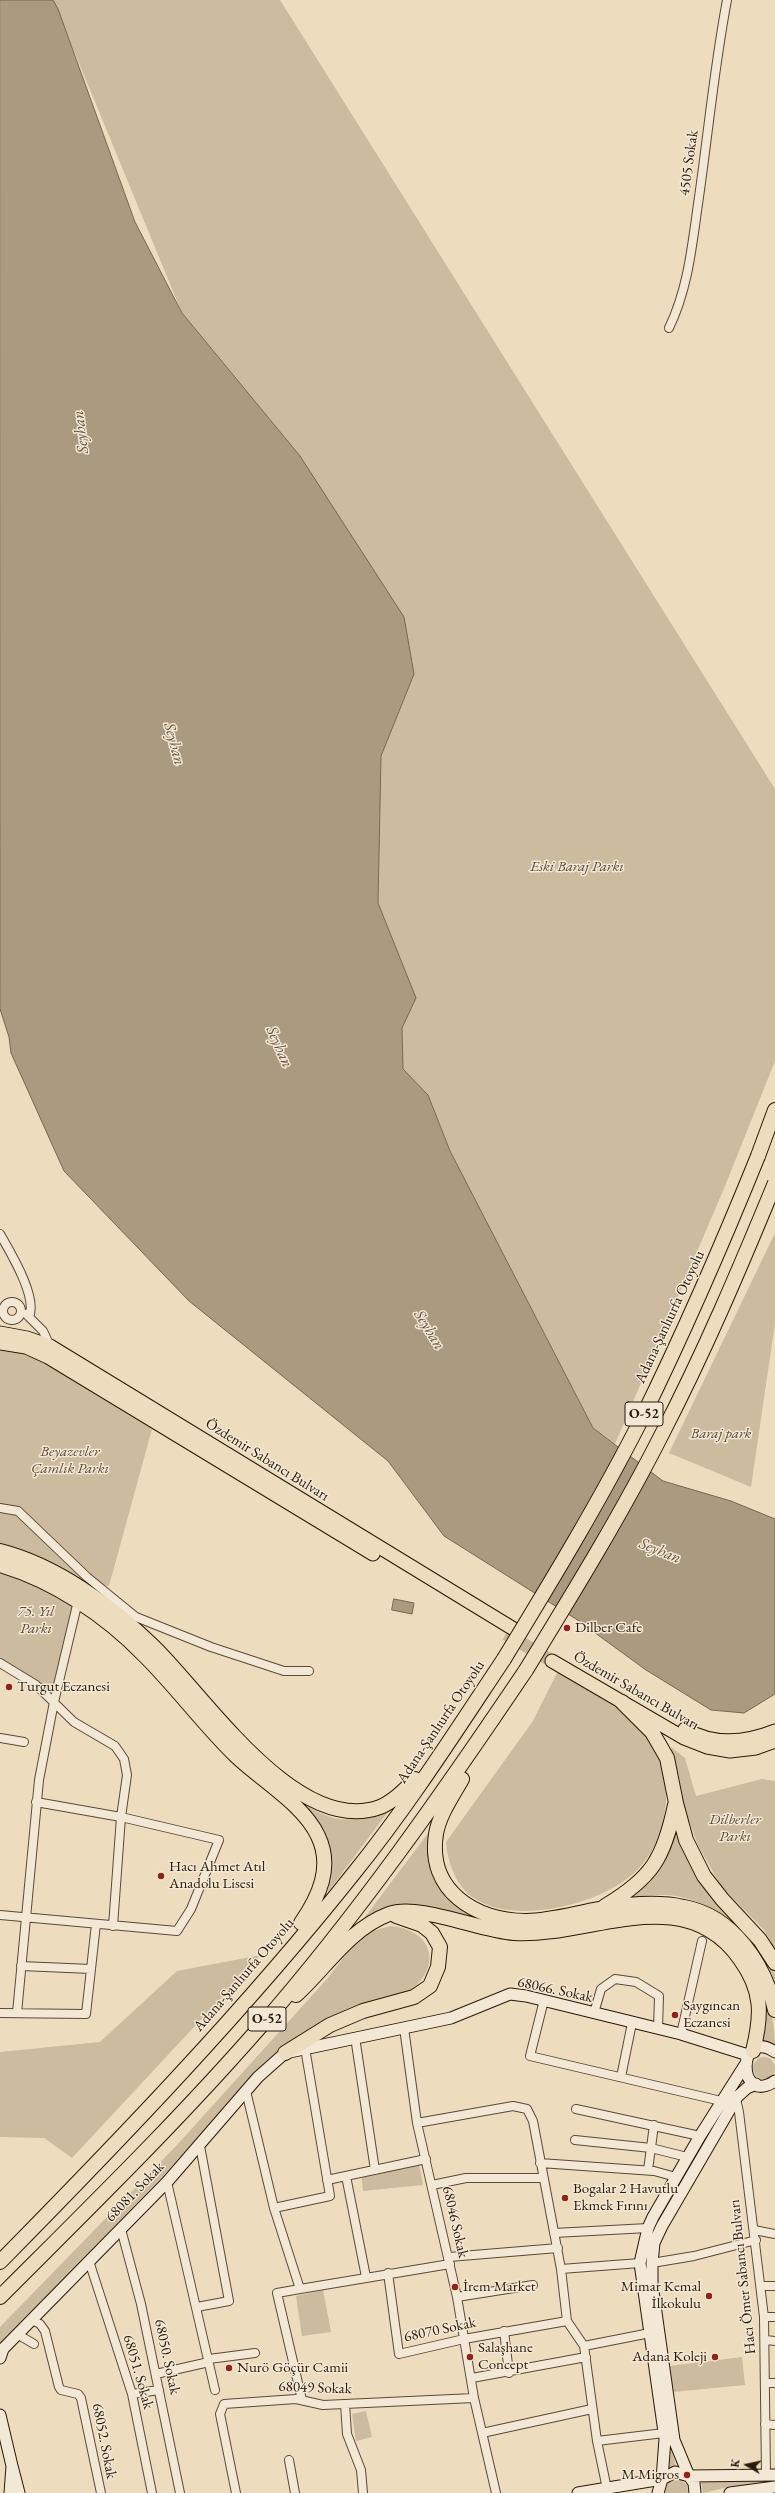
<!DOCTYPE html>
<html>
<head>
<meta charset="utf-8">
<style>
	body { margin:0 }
	#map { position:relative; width:775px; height:2493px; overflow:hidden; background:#eddcbe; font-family:"EB Garamond",serif }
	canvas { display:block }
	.north { position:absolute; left:727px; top:2445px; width:40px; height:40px; -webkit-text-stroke:3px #f3e8d5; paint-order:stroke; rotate:279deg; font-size:11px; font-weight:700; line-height:16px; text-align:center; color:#291a08 }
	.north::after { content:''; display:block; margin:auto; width:14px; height:18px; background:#291a08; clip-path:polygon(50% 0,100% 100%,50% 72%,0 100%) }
</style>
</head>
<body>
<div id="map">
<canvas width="775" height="2493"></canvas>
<div class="north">K</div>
</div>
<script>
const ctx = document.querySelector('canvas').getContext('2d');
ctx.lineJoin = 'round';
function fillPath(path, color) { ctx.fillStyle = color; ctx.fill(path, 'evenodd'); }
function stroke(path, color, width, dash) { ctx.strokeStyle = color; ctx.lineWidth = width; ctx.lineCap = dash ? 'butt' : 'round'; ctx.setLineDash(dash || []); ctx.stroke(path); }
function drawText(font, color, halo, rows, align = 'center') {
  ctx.font = font + ' "EB Garamond",serif'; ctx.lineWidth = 3; ctx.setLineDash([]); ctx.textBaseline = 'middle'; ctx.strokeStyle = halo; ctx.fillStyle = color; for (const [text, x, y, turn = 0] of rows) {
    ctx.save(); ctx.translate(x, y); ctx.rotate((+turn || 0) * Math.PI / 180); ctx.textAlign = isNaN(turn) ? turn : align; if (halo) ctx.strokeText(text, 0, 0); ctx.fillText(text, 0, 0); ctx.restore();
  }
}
fillPath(new Path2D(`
	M53,0H280L775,789V1061L725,1186L615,1444L593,1428L450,1151L428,1095L403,1069L402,1028L415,998L378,903L381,756L414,674L300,456L182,313Z
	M775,1233V1323L751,1487L669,1453Z
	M0,1350L17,1352L38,1359L152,1429L109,1586L88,1583L51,1564L0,1545Z
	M0,1558C71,1576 130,1628 179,1679C196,1697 209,1717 225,1735C248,1760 306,1815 339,1819C360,1821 375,1813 393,1805L328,1892C331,1874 334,1854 325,1838C306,1805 270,1785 243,1758C169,1685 109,1588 0,1561Z
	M0,1566L78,1601L54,1702L0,1663Z
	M559,1669C587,1687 617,1702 640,1727C658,1748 667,1774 666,1802C664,1826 656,1850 639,1868C606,1905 505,1930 466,1892C454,1880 447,1858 446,1842L533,1721Z
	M671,1747L685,1758L696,1796L762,1779L775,1781V1950L764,1930L721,1886L698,1845L682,1803L680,1781Z
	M678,1820L687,1850L768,1957L775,1973V1982C771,1974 768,1964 763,1957C743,1923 699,1893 659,1895C648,1895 636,1897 625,1898Z
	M429,1832C430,1861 436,1886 459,1905C519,1953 602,1900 669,1908C700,1912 726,1929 745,1953C765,1978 775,2015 775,2047L762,2045C770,2015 764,1998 751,1970C743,1952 729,1939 712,1929C650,1892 583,1932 517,1929C487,1928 461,1913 432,1907C408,1902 383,1911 362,1921Z
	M391,1926C432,1930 443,1965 411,1990L271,2059L262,2066L162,2177L0,2345V2327L177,2145L327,1979L358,1939L371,1931Z
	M261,1955L72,2158L44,2138L0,2137V2052L100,2042L177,1971Z
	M753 2068a11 11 0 1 1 22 0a11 11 0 1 1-22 0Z
	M741,2077L746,2083L734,2094L665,2209L657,2225L647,2256V2266L669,2441L676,2466L666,2470L645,2256L655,2224Z
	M419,2163L423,2185L363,2191L361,2171Z
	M323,2290L331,2332L302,2336L296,2296Z
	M742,2357L745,2385L673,2392L670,2366Z
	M366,2411L372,2437L356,2441L352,2414Z
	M678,2478L687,2485L688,2493H665L668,2482Z
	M775,2479V2482L728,2487L703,2493L701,2481Z`), '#ccbb9f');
const water = new Path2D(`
	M0,0H53L58,9L135,222L182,313L300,456L404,617L414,674L381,756L378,903L416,998L402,1028L403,1069L428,1095L450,1151L593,1428L663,1481L731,1501L775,1519V1694L744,1713L711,1710L646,1670L576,1619L444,1536L388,1461L189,1301L64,1171L11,1053L9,1037L0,1009Z
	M394,1599L414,1603L412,1614L392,1610Z`);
fillPath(water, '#aa9a80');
stroke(water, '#766750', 1);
stroke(new Path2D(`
	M506,1634L552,1661`), '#c6b59a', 13, [13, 6]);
const minor = new Path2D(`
	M669,328C688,289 692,246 698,204C708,136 714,68 727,0
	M0,1234C10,1252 38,1297 29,1317
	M3 1311a9 9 0 1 1 18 0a9 9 0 1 1-18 0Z
	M26,1314L43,1331L50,1346
	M0,1508L18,1511L87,1577L136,1617L211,1647L284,1671H309
	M0,1663L36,1685L74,1722L115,1746L124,1759L127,1775L121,1817L113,1926
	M0,1738L24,1742
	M0,1915L177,1931L191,1909L219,1840L121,1817L36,1802
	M21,1966L91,1969
	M544,2000L530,2056L721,2101
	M0,2013L86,2014L96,1924
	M17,2013L39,1780L54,1702L78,1601
	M594,2013L601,1989L615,1979L636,1982L659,1996L658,2029
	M404,2028L417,2123L457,2297L474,2398L496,2493
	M681,2034L702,1941
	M355,2037L375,2170
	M621,2077L632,2023
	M246,2091L274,2208L300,2289L277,2293L302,2400
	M736,2099L739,2112L764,2317L766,2476
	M576,2109L700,2136
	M417,2123L513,2106L527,2109L533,2121L561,2269
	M575,2140L651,2148L687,2157
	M540,2163L654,2171L676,2177
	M648,2170L654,2125
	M346,2176L366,2277
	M327,2180L426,2159
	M167,2182L215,2390
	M432,2185L466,2178H543
	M274,2208L330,2196L305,2048
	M121,2229L141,2304L180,2493
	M754,2230L775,2234
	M554,2233L648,2228
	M449,2257L558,2248
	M89,2261L132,2394L152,2493
	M652,2263L694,2256L756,2240
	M388,2273L399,2354L464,2339L567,2321
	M762,2286H775
	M300,2289L450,2264
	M457,2297L533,2285
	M197,2307L229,2301L200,2146
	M764,2317H775
	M32,2320L40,2324L45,2331L59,2387L61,2390L78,2394L81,2398L101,2493
	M504,2331L509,2373
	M17,2334L34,2344
	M766,2340L775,2341
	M584,2346L650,2333
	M209,2359L255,2353
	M156,2374L209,2362
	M472,2378L586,2357
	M766,2383H775
	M132,2394L159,2390
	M345,2404L347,2434L361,2470L363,2493
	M765,2424L775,2425
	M482,2433L592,2409
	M597,2441L664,2433
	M289,2460L295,2493
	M607,2489L597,2441L584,2346L567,2321L561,2269L640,2263
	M236,2493L220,2414L224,2404L296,2399L323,2405L474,2398`);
const secondary = new Path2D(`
	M775,2052C737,2026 736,2107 775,2081
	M0,2358L3,2349L167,2182L258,2077L285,2053L451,2018L510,1994L526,1996L681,2034L748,2055
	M0,2415L12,2466
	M10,2493L12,2466L19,2493
	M578,2493L662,2479L675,2472L689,2476L775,2475
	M658,2493L662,2479L665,2439L640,2263L648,2228L653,2217L700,2136L745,2065
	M695,2493L694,2483L689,2476L674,2440L652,2284V2263L654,2243L662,2226L737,2097L747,2088L756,2084
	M730,2493L775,2487`);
const primary = new Path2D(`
	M0,1333L27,1338L50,1346L512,1628
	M0,1343L26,1347L48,1357L373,1554
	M552,1661L684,1738L707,1747L730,1751L756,1748L775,1741
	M685,1729C714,1746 745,1743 775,1731`);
const motorway = new Path2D(`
	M758,1156L775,1110
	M0,1551C56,1565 112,1606 153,1646C204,1695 297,1838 380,1807C393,1802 405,1790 415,1779
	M0,1565C54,1581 105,1615 145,1656C177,1688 204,1725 236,1756C261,1780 304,1805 318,1836C333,1867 319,1897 301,1923
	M622,1702L652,1732L667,1758L676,1803L686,1840L704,1876L722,1899L760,1940L775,1963
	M462,1779C453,1795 439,1815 436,1834C427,1891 475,1920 526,1921C551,1921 576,1913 600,1909C628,1904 657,1901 684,1907C733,1916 765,1965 775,2010
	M605,1906C652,1878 664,1858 675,1805
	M296,1995C326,1968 349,1929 389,1914C419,1903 480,1931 514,1933C589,1938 684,1879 740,1959C763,1991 762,2015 753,2051
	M285,2053L330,2025L363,2011L414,1997L430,1986L438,1967L440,1947L432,1933L422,1925L396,1916
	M0,2262C123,2137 245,2010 354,1873C409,1805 456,1731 504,1659
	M0,2297C88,2209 178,2121 260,2027C358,1915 443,1793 526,1670`);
stroke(minor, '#5a4a36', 10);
stroke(secondary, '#291a08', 13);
stroke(primary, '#291a08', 15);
stroke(motorway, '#291a08', 16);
stroke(minor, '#f3e8d5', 8);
stroke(secondary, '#f3e8d5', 11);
stroke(primary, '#eddcbe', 13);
stroke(motorway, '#eddcbe', 14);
const motorwayBridge = new Path2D(`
	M504,1659C552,1580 600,1501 642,1418C684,1332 722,1245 758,1156
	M526,1670C573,1593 621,1515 662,1434C704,1353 740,1268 775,1183`);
stroke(motorwayBridge, '#291a08', 16, []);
stroke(motorwayBridge, '#eddcbe', 14);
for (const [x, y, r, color] of [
	[567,1628,4,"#8f2418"],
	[9,1687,4,"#8f2418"],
	[161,1876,4,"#8f2418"],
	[675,2015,4,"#8f2418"],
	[565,2198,4,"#8f2418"],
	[455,2287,4,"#8f2418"],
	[709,2296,4,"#8f2418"],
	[470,2357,4,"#8f2418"],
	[715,2357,4,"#8f2418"],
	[229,2368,4,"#8f2418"],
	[687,2475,4,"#8f2418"]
]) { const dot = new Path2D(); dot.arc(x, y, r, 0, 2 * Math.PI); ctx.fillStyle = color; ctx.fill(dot); stroke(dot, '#f3e8d5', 1.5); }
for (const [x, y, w] of [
	[644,1414,38],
	[267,2019,38]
]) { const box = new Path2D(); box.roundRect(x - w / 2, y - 12, w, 24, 3); ctx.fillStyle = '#f3e8d5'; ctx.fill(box); stroke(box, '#291a08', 1); }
drawText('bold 14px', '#291a08', null, [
	["O-52",644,1414],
	["O-52",267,2019]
]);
drawText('15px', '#291a08', '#f3e8d5', [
	["4505 Sokak",689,163,-82],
	["Adana-Şanlıurfa Otoyolu",670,1317,-65],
	["Özdemir Sabancı Bulvarı",267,1460,32],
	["Özdemir Sabancı Bulvarı",636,1691,30],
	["Adana-Şanlıurfa Otoyolu",441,1722,-56],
	["Adana-Şanlıurfa Otoyolu",244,1975,-49],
	["68066. Sokak",555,1990,12],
	["68081. Sokak",135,2192,-46],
	["68046 Sokak",455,2222,77],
	["Hacı Ömer Sabancı Bulvarı",743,2277,-96],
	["68070 Sokak",440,2330,-12],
	["68050. Sokak",167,2357,78],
	["68051. Sokak",138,2372,74],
	["68049 Sokak",315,2388,2],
	["68052. Sokak",104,2441,79]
]);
drawText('italic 15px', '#5a4a35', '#f3e8d5', [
	["Eski Baraj Parkı",577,867],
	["Baraj park",721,1434],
	["Beyazevler",70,1452],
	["Çamlık Parkı",70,1469],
	["75. Yıl",36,1612],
	["Parkı",36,1629],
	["Dilberler",735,1820],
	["Parkı",735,1837]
]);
drawText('15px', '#291a08', '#f3e8d5', [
	["Dilber Cafe",575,1628],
	["Turgut Eczanesi",17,1687],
	["Hacı Ahmet Atıl",169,1867],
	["Anadolu Lisesi",169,1884],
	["Saygıncan",683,2006],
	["Eczanesi",683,2023],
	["Bogalar 2 Havutlu",573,2189],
	["Ekmek Fırını",573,2206],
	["İrem Market",463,2287],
	["Mimar Kemal",701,2287,"right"],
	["İlkokulu",701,2304,"right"],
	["Salaşhane",478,2348],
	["Concept",478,2365],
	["Adana Koleji",707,2357,"right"],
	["Nurö Göçür Camii",237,2368],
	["M Migros",679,2475,"right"]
], 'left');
drawText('italic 16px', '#5d4d38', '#f3e8d5', [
	["Seyhan",81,432,-97],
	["Seyhan",174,744,75],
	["Seyhan",279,1047,66],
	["Seyhan",429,1330,58],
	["Seyhan",660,1551,22]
]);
</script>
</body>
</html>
